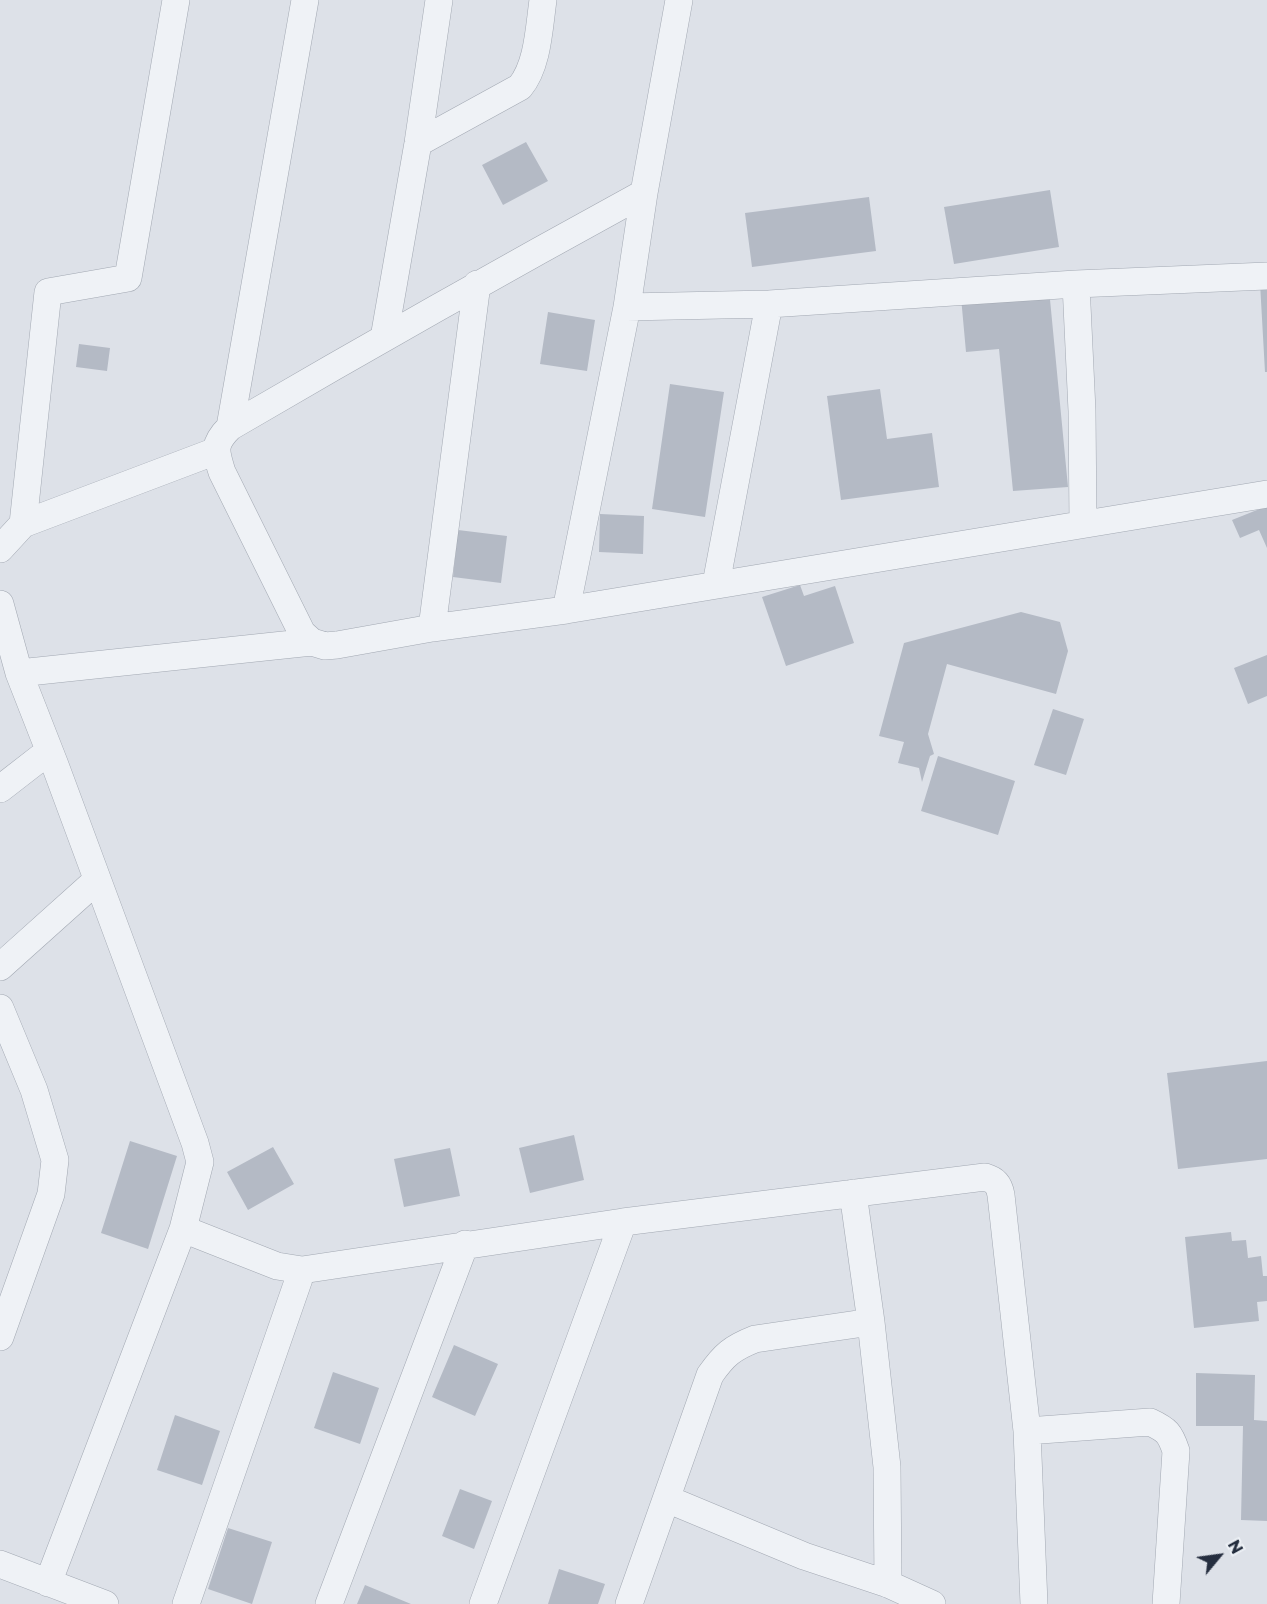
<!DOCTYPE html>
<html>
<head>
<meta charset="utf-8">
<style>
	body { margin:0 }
	#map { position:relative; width:1267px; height:1604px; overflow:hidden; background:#dde1e8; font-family:Montserrat,sans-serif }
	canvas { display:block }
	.north { position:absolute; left:1189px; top:1526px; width:60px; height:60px; -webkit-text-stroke:4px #ecf0f5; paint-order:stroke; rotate:61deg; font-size:16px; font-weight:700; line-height:24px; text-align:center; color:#252e3f }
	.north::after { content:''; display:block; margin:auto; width:21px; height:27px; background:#252e3f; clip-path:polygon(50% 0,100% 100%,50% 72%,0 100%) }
</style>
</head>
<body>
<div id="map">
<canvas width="1267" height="1604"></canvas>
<div class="north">N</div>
</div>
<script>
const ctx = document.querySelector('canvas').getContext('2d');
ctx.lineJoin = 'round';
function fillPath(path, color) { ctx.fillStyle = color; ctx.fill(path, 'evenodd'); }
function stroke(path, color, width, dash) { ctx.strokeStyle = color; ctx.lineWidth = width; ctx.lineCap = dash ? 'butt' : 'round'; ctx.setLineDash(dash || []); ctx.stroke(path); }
fillPath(new Path2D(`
	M526,142L548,181L503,205L482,165Z
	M1050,190L1059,247L954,264L944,207Z
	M869,197L876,251L752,267L745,213Z
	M1267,282V372H1265L1260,283Z
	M1049,289L1068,487L1013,491L999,349L966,352L961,297Z
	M548,312L595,320L587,371L540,364Z
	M79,344L110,348L107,371L76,367Z
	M670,384L724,392L705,517L652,509Z
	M880,389L887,439L932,433L939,487L841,500L827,396Z
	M1267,506V548L1259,530L1240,538L1232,520Z
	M600,514L644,516L643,554L599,552Z
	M458,530L507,536L501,583L453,577Z
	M800,585L804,596L835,586L854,643L786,666L762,597Z
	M1021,612L1060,622L1068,651L1056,694L947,664L928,734L934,754L930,756L922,782L919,768L898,763L904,742L879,736L904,643Z
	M1267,655V696L1248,704L1234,668Z
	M1053,709L1084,719L1066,775L1034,765Z
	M938,756L1015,781L998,835L921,811Z
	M1267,1061V1159L1178,1169L1167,1073Z
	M574,1135L584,1180L530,1193L519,1148Z
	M130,1141L177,1156L148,1249L101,1233Z
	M273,1147L294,1184L248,1210L227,1172Z
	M450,1148L460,1196L404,1207L394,1159Z
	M1231,1232L1232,1241L1246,1240L1248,1258L1261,1256L1263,1276H1267V1301L1257,1302L1259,1321L1194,1328L1185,1237Z
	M454,1345L498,1364L475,1416L432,1397Z
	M333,1372L379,1388L360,1444L314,1428Z
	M1196,1373L1255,1375L1254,1420L1267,1421V1521L1241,1520L1243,1426H1196Z
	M175,1415L220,1431L202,1485L157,1470Z
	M460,1489L492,1501L474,1549L442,1536Z
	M228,1528L272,1542L252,1604L208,1589Z
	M559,1569L605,1584L598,1604H548Z
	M365,1585L411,1604H357Z`), '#b4bac5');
const minor = new Path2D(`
	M418,143L520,87C538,65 539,28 543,0
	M1076,284L1082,411L1083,524
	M627,307L769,304L1076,284L1267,276
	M384,338L418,143L439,0
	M230,427L305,0
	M23,524L48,292L128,278L176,0
	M0,549L23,524L216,451
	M716,584L769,304
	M0,604L19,673L55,765
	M566,610L627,307L644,193L679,0
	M432,628L477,284
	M312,642L302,633L222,472C215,450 213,444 230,427C367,347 505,269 644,193
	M19,673L312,642L325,646L337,645L432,628L566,610L1267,494
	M0,789L40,758L46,757L55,765L195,1143L200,1162L183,1229L48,1583
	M0,967L97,880
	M0,1008L34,1090L55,1160L51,1194L0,1337
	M853,1193L871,1322
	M183,1229L277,1266L302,1270L623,1222L985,1177C995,1180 999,1184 1001,1195L1027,1431L1034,1604
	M1027,1431L1150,1422C1167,1430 1170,1433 1176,1451L1166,1604
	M667,1499L804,1556L888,1584L932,1604
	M0,1564L105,1604
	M186,1604L302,1270
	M329,1604L465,1244
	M483,1604L623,1222
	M629,1604L710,1375C724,1355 732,1348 755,1339L871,1322L887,1467L888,1584`);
stroke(minor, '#a2a8b2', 28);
stroke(minor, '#eff2f6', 27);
</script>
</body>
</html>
